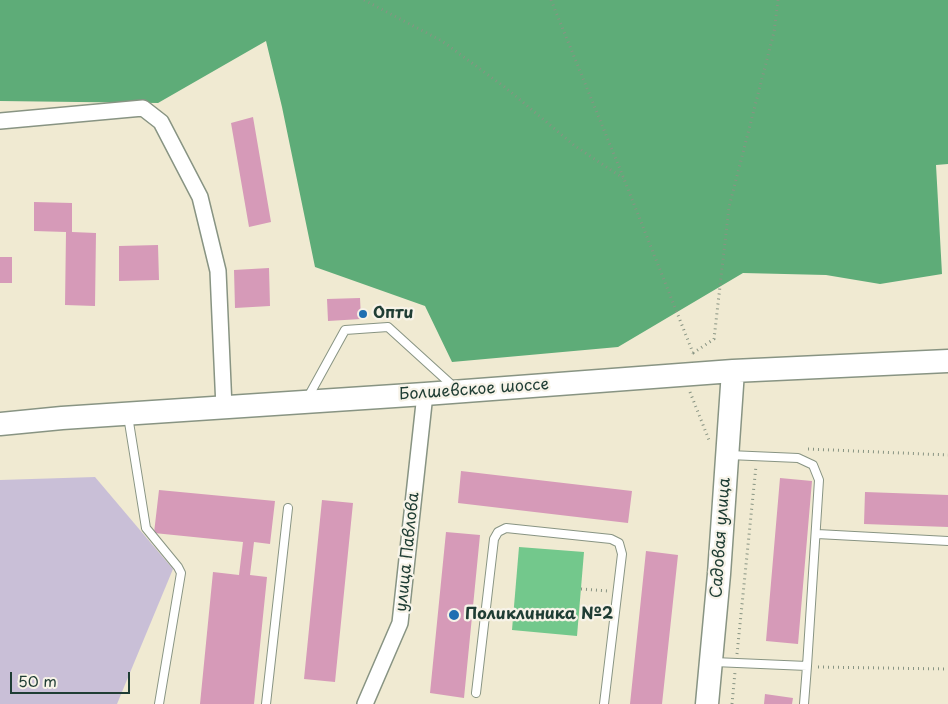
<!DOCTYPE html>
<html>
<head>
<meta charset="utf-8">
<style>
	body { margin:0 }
	#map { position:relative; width:948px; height:704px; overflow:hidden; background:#f0ead2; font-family:"Playpen Sans",sans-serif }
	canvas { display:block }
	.scale { position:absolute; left:10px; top:672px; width:120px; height:22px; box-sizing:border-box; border:2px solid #1f3d34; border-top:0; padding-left:6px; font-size:15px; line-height:18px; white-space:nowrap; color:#1f3d34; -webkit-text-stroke:4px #f7f3e8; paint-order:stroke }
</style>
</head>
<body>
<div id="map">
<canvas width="948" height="704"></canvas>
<div class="scale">50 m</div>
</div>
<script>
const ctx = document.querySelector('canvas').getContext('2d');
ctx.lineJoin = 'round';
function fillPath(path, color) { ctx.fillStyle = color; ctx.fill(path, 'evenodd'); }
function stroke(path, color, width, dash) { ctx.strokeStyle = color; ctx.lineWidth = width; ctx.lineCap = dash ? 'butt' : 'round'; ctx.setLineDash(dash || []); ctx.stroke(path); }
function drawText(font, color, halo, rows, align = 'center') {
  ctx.font = font + ' "Playpen Sans",sans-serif'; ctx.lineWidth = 4.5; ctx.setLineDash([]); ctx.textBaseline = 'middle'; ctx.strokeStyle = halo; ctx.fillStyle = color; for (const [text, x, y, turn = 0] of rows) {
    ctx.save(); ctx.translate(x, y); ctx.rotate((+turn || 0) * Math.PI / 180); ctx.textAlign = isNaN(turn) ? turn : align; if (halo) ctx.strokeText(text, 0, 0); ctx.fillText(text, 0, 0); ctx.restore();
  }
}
fillPath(new Path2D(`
	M95,477L173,569L117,704H0V480Z`), '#c9bfd7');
fillPath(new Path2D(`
	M519,547L584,552L577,636L512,630Z`), '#73c88c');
fillPath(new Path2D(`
	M0,0H948V164L936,165L942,274L880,284L826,275L743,273L618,347L452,362L425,306L315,267L282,107L266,41L158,103L0,101Z`), '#5eac78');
fillPath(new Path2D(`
	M253,117L271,222L249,227L231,123Z
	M34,202L72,203V232L96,233L95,306L65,305L66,232L34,231Z
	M158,245L159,280L119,281V246Z
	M0,257H12V283H0Z
	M269,268L270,306L235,308L234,270Z
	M360,298L361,319L328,321L327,299Z
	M461,471L632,491L628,523L458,503Z
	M780,478L812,481L798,644L766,641Z
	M159,490L275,501L270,544L254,542L250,575L267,577L254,704H200L213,572L239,575L243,542L154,533Z
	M865,492L948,495V527L864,524Z
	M322,500L353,503L335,682L304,679Z
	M446,532L480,535L464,698L430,693Z
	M646,551L678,555L662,704H630Z
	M765,694L793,698L792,704H764Z`), '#d69ab8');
const lane = new Path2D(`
	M307,399L345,330L388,327L454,387
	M128,416L146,528L178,567L181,573L159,704
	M817,534L948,541
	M714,662L807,666L819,480L813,465L798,458L729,455
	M476,693L494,539L498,532L506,528L611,539L619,543L622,554L604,704
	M266,704L288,508
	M804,704L807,666`);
const street = new Path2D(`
	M0,121L143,108L161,122L200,197L218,271L224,408
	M365,704L400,623L425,394`);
const secondary = new Path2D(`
	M0,424L62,418L425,394L733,371L948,361
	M707,704L719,574L733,371`);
stroke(lane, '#889483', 10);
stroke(street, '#889483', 18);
stroke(secondary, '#889483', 25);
stroke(new Path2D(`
	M364,0L442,41L506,88L575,146L623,178
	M551,0L624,179L693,353L689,354
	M693,353L714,339L729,207L774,32L778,0
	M690,392L709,440
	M808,449L948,455
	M581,589L608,591
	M497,610L514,612
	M737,654L756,466
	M818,667L948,669
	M732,704L735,672`), '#889483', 3, [1, 4]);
stroke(lane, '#fff', 8);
stroke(street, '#fff', 15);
stroke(secondary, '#fff', 22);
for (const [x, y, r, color] of [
	[363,314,5,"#1f6fb2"],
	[454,615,6,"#1f6fb2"]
]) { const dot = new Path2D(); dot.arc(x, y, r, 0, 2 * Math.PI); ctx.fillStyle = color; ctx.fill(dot); stroke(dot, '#f7f3e8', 2); }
drawText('bold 16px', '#1f3d34', '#f7f3e8', [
	["Опти",373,314],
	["Поликлиника №2",465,615]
], 'left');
drawText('16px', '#1f3d34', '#f7f3e8', [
	["Болшевское шоссе",474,390,-4],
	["Садовая улица",721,538,-86],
	["улица Павлова",408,552,-84]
]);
</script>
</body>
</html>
